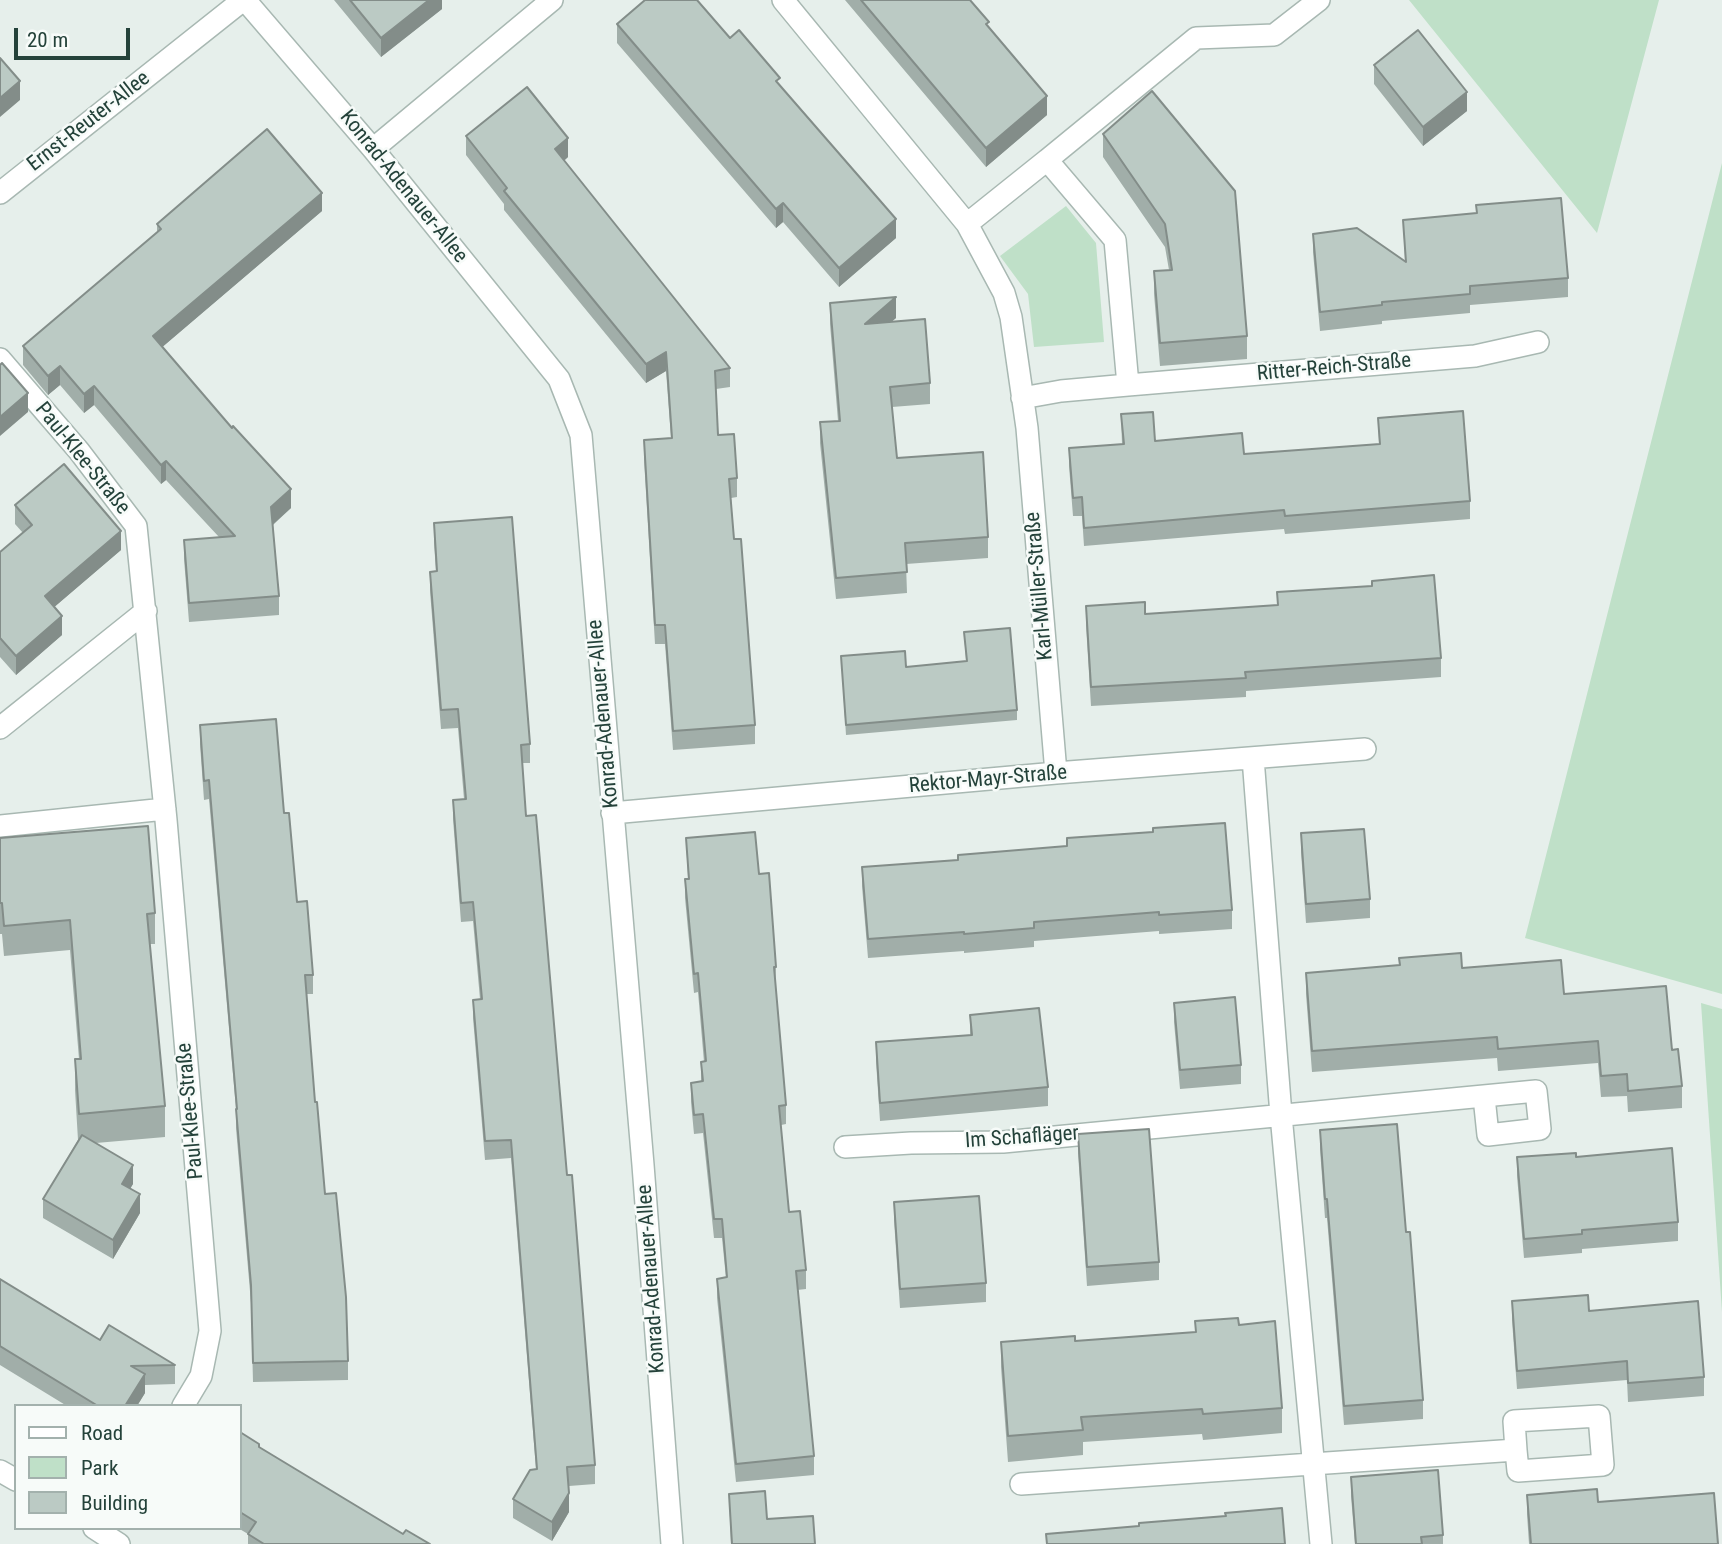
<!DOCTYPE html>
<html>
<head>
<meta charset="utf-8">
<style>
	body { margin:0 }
	#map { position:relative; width:1722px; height:1544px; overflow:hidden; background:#e6efeb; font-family:"Roboto Condensed",sans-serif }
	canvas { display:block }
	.legend { position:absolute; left:14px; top:1404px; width:228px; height:126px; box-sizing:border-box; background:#f7fbf9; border:2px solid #a3b1ad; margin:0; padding:9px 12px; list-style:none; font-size:21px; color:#24423a }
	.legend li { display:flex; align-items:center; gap:14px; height:35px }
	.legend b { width:35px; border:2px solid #a3b1ad }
	.scale { position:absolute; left:14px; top:28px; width:116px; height:32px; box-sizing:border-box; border:4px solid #24423a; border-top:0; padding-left:9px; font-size:21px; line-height:24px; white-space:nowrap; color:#24423a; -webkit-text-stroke:5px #f7fbf9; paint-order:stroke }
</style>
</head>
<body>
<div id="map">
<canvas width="1722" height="1544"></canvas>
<ul class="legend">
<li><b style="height:9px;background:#fff"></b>Road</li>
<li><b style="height:19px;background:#bfe0c8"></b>Park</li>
<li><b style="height:19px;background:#bbcac4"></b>Building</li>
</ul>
<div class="scale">20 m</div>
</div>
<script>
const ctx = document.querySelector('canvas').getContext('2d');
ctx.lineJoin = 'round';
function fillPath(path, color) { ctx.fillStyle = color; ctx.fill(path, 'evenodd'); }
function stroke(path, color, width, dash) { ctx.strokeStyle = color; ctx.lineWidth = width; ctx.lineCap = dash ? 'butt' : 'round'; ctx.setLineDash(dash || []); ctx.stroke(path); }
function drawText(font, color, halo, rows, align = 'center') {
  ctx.font = font + ' "Roboto Condensed",sans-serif'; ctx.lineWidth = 5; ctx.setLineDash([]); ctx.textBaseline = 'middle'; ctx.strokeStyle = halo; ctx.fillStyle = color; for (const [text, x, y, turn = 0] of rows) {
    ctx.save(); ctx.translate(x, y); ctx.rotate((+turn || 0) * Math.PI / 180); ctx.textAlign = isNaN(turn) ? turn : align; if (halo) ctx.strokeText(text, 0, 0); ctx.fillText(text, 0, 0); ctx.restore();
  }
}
fillPath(new Path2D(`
	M1409,0H1659L1597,233Z
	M1722,163V994L1525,938Z
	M1066,206L1096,243L1104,342L1034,347L1028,294L1000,256Z
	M1701,1003L1722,1009V1312Z`), '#bfe0c8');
const minor = new Path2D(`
	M245,0L373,149L559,379L581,435L643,1165L672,1544
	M783,0L967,224L1004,293L1011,317L1027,428L1056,773
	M373,149L552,0
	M1047,160L1196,38L1274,35L1319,0
	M0,193L243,0
	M967,224L1047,160L1115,240L1128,385L1061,391L1022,398
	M0,359L79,451L136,526L166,820L210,1331L201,1376L183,1406
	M1128,385L1475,356L1538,342
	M0,728L146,611
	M1253,758L1281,1115L1321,1544
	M612,813L1056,773L1365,749
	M0,826L165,809
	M845,1147L911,1143L1003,1142L1536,1091L1540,1129L1488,1135L1484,1097
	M0,1471L16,1480
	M1021,1484L1516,1450L1514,1421L1599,1416L1603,1465L1518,1471L1516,1450
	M94,1528L119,1544`);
stroke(minor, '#a8b8b2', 24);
stroke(minor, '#fff', 21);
fillPath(new Path2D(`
	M334,0H442V9L381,57Z
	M845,0H970L1047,115L986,167Z
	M617,24L730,38L780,86L896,238L839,287L783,222L776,228L617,43Z
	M1374,65L1467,111L1423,146L1374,84Z
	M1103,134L1247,336V359L1160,366L1154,294V271L1169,270L1165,247L1103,157Z
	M466,136L568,157L564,161L730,368V387L716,389L718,435L737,478V497L731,498L734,539L755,725V744L673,750L665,644H655L644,459V440L671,438L666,371L646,383L504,210V204L466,155Z
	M1476,205L1568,278V297L1470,305V313L1382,321V324L1320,331L1313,252V234L1405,261L1403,220L1476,213Z
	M322,211L162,347L291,508L273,525L279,596V615L189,622L184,559V540L219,537L166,480L161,484L94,405L84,413L60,385L48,395L23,365V346L157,233V224Z
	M830,303L896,318L892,321L930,383V404L892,407L897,458L988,537V558L906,564L907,593L836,599L820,443V422L838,421L830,324Z
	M1121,414L1155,441L1244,454L1379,444L1378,418L1470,501V519L1285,534L1284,529L1084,546L1082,516H1073L1069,466V448L1122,444Z
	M15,505L121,550L54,607L62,635L16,675L0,657V552L23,533L15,524Z
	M434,523L530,744V763H522L526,816L567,1175L595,1465V1484L569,1486V1512L552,1541L513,1518V1499L536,1469L511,1158L485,1160L473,1018V1000L480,999L473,921L461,922L453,819V800L464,799L458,728L441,729L430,591V572H436L434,542Z
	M1277,592L1441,658V677L1246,691V697L1091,706L1086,625V606L1145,614L1277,605Z
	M964,632L1017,710V720L846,735L841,656L906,667L966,661Z
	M200,725L284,813L297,902L313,975V994H306L315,1102L325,1194L348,1361V1380L253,1382L251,1303L236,1128V1109L209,799L204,800L200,744Z
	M1301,833L1370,899V918L1306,923L1301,852Z
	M0,838L155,913V944H150L165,1106V1137L96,1143L133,1184L130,1188L140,1213L113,1259L43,1218V1199L78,1140L75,1090V1059H79L70,950L4,956L2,934H0Z
	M686,838L759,874L776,967L775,986L786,1105V1124L781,1125L789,1212L806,1270V1289L797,1290L814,1456V1475L736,1482L717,1298V1279L726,1278L722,1238H714L703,1133L694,1134L691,1102V1083L701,1082V1062H704L698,992L694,993L685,898V879H688Z
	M1067,838L1232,910V929L1159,934V931L1034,941V947L964,953V951L868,958L862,886V867L958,860L1067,846Z
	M1399,958L1462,968L1564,994L1672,1050L1682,1086V1108L1628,1112L1627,1096L1601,1097L1598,1063L1498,1071L1497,1058L1312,1072L1306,994V973L1399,965Z
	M1174,1003L1241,1065V1084L1180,1089L1174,1022Z
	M970,1015L1048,1087V1106L880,1121L876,1061V1042L970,1035Z
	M1320,1130L1406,1232L1423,1400V1419L1344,1425L1327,1218H1325L1320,1149Z
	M1078,1134L1159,1262V1280L1087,1286L1078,1153Z
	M1517,1157H1576L1678,1222V1241L1582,1249V1253L1524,1258L1517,1176Z
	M894,1202L986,1283V1302L900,1308L894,1220Z
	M0,1279L100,1340L175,1365V1384L145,1385V1393L137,1406H67L0,1365Z
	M1512,1301L1589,1311L1704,1377V1396L1628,1402L1627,1380L1517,1389L1512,1320Z
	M1195,1321L1239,1325L1282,1408V1433L1203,1440L1202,1434L1083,1442V1455L1008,1462L1001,1367V1342L1075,1341L1195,1332Z
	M240,1432L259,1447L403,1534L430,1544H248V1534L238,1528H240Z
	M1351,1477L1443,1535V1544H1355L1351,1496Z
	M729,1494L767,1519L815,1544H731Z
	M1527,1495L1598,1502L1718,1544H1529L1527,1514Z`), '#a1aea9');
fillPath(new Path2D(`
	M429,0H442V9L381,57V38Z
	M20,81V100L0,117V98Z
	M1467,92V111L1423,146V127Z
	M1047,96V115L986,167V148Z
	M568,138V157L555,168V149Z
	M322,193V211L153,355V336Z
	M783,203V222L776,228V209Z
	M896,219V238L839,287V268Z
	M896,297V318L865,345V324Z
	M666,352V371L646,383V364Z
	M60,366V385L48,395V376Z
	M94,386V405L84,413V394Z
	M28,393V412L0,436V417Z
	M166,461V480L161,484V465Z
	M291,489V508L271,526V507Z
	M121,531V550L45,615V596Z
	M62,616V635L16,675V656Z
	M133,1165V1184L122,1203V1184Z
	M140,1194V1213L113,1259V1240Z
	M145,1374V1393L137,1406H125Z
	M569,1493V1512L552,1541V1522Z`), '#838d89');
const building = new Path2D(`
	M350,0H429L381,38Z
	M645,0H697L730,38L739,30L780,78L776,81L896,219L839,268L783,203L776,209L617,24Z
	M861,0H970L989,22L986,24L1047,96L986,148Z
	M1418,30L1467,92L1423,127L1374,65Z
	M0,58L20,81L0,98Z
	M527,87L568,138L555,149L730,368L715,371L718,435L734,434L737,478L729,479L734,539H741L755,725L673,731L665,625H655L644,440L672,438L666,352L646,364L504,191L507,188L466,136Z
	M1152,91L1235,191L1247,336L1160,343L1154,271L1172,270L1165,224L1103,134Z
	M267,129L322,193L153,336L232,428L233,426L291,489L271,507L279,596L189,603L184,540L235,536L166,461L161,465L94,386L84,394L60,366L48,376L23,346L161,229L157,224Z
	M1561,198L1568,278L1470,286V294L1382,302V305L1320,312L1313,234L1357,228L1406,262L1403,220L1477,213L1476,205Z
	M896,297L865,324L925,319L930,383L890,387L897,458L983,452L988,537L905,543L907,572L836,578L820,422L840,421L830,303Z
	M2,363L28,393L0,417V365Z
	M1463,411L1470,501L1285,516L1284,510L1084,528L1082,497L1073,498L1069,448L1124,444L1121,414L1153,412L1155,441L1242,433L1244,454L1380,444L1378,418Z
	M64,464L121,531L45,596L62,616L16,656L0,638V552L32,525L15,505Z
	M512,517L530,744L521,745L526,816L536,815L567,1175H572L595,1465L567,1467L569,1493L552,1522L513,1499L530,1470L537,1469L511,1140L485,1141L473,1000L482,999L473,902L461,903L453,800L466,799L458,709L441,710L430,572L437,571L434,523Z
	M1434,575L1441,658L1245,672L1246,678L1091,687L1086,606L1145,602V614L1278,605L1277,592L1372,586V581Z
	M1010,628L1017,710L846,725L841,656L905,651L906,667L967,661L964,632Z
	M276,719L284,813H289L297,902L307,901L313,975H305L315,1102H317L325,1194L336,1193L346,1297L348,1361L253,1363L251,1285L236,1109H237L209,780L204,781L200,725Z
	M1225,823L1232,910L1159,915V912L1034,922V928L964,934V932L868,939L862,867L958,860V855L1067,846V838L1153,832V828Z
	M148,826L155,913L147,914L165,1106L79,1114L75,1059H81L70,920L4,926L2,903H0V838Z
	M1364,829L1370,899L1306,904L1301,833Z
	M755,832L759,874L769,873L776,967H774L786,1105L779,1106L789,1212L800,1211L806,1270L796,1271L814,1456L736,1464L717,1279L727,1277L722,1219H714L703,1114L694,1115L691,1083L703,1081L701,1062L706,1061L698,973L694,974L685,879H689L686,838Z
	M1461,953L1462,968L1561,960L1564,994L1666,986L1672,1050L1678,1049L1682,1086L1628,1091L1627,1074L1601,1076L1598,1041L1498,1049L1497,1037L1312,1051L1306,973L1400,965L1399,958Z
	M1235,997L1241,1065L1180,1070L1174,1003Z
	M1039,1008L1048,1087L880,1103L876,1042L972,1035L970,1015Z
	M1397,1124L1406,1232H1410L1423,1400L1344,1406L1327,1199H1325L1320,1130Z
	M1149,1129L1159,1262L1087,1267L1078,1134Z
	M82,1135L133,1165L122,1184L140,1194L113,1240L43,1199Z
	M1672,1148L1678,1222L1582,1230V1234L1524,1239L1517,1157L1576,1153V1157Z
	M979,1196L986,1283L900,1289L894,1202Z
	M0,1279L100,1340L109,1325L175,1365L131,1366L145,1374L125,1406H98L0,1346Z
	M1588,1295L1589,1311L1698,1301L1704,1377L1628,1383L1627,1361L1517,1371L1512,1301Z
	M1238,1318L1239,1325L1275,1321L1282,1408L1203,1414L1202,1409L1081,1417L1083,1430L1008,1436L1001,1342L1075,1336V1341L1196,1332L1195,1321Z
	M240,1432L259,1444V1447L403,1534L406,1530L430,1544H264L248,1534L256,1522L240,1512Z
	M1438,1470L1443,1535L1421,1537L1422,1544H1356L1351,1477Z
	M1597,1489L1598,1502L1714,1493L1718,1544H1531L1527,1495Z
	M765,1491L767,1519L813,1516L815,1544H732L729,1494Z
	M1282,1508L1285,1544H1047L1046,1534L1139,1526V1523L1226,1516L1225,1513Z`);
fillPath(building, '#bbcac4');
stroke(building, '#838d89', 2);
drawText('21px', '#24423a', '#f7fbf9', [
	["Ernst-Reuter-Allee",89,122,-38],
	["Konrad-Adenauer-Allee",403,187,51],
	["Ritter-Reich-Straße",1334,368,-5],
	["Paul-Klee-Straße",82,459,51],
	["Karl-Müller-Straße",1040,586,-95],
	["Konrad-Adenauer-Allee",604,714,-95],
	["Rektor-Mayr-Straße",988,780,-5],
	["Paul-Klee-Straße",191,1111,-95],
	["Im Schafläger",1022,1138,-4],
	["Konrad-Adenauer-Allee",652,1279,-94]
]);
</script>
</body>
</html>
